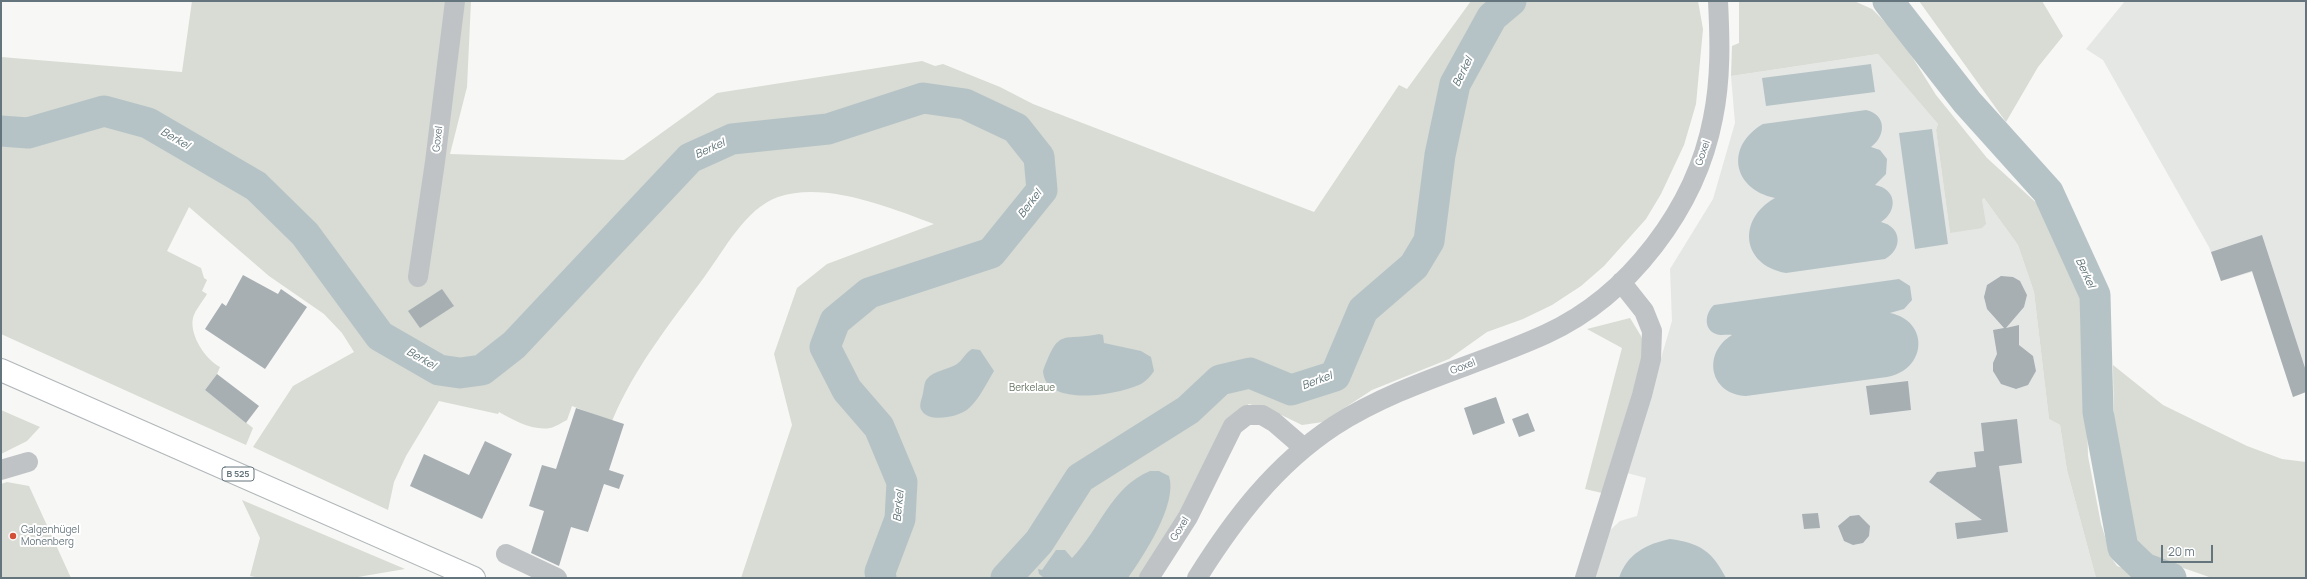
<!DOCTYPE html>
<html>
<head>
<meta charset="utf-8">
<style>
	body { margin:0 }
	#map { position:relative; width:2307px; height:579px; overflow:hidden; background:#f7f7f5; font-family:Manrope,sans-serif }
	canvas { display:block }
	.frame { position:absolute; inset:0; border:2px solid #65757d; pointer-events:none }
	.scale { position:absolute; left:2161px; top:545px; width:52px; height:18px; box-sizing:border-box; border:2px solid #65757d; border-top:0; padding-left:5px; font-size:12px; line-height:14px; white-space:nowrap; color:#65757d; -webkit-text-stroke:3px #fff; paint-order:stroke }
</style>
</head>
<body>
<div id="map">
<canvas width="2307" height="579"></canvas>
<div class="frame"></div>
<div class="scale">20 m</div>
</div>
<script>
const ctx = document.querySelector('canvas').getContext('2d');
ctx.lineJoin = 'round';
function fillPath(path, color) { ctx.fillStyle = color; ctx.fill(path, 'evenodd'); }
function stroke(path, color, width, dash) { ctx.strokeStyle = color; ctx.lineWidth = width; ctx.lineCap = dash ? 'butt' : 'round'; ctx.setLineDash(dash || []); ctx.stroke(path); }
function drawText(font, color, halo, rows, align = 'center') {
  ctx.font = font + ' Manrope,sans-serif'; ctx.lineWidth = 4; ctx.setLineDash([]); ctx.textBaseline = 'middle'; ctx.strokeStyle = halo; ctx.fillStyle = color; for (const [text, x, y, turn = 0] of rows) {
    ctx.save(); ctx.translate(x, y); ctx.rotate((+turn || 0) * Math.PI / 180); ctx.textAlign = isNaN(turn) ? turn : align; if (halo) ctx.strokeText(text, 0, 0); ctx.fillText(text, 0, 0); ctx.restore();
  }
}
fillPath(new Path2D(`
	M2125,1H2306V392L2293,397L2252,272L2221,281L2209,247L2103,60L2086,49Z
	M1878,54L1938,124L1936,130L1950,233L1984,198L2018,245L2034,292L2049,419L2060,425L2067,470L2096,578H1594L1607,533L1620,521L1637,516L1646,478L1627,473L1672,321L1670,269L1713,199L1735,123L1731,76Z`), '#e5e7e5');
fillPath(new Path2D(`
	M192,1H471L467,87L450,154L624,160L717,93L922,61L935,66L943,64L1000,87L1033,104L1314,212L1399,85L1407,89L1471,1H1698L1703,29L1696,104L1684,145L1661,194L1646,219L1604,266L1581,286L1552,305L1523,319L1487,332L1449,359L1372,390L1323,422L1302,425L1271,410L1249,404L1231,418L1177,524L1141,578H741L792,425L774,354L797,288L827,264L934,224C890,208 826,181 778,197C745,209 725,249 705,276C671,322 634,368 612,421L572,406L567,420C562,422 556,427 550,428C533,431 513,420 499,412L498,414L439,401L406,456L394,482L388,510L253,447L293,386L354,352L342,333L324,314L269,276L189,207L167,251L201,268L204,278L207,280L202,291L207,294C203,301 195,310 193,318C189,335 206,360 220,367L217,374L205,390L253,428L246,445L1,334V57L182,72Z
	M1739,1H1854L1872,9L1899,36L1936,95L1987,158L2042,208L2053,227L2084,305L2088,456L2101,524L2112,559L2117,566L2131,571L2139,578H2096L2067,470L2060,425L2049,419L2034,292L2018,245L1984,198L1982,200L1986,224L1982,228L1950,233L1936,130L1938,124L1878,54L1731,76L1732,46L1739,43Z
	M1919,1H2042L2063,36L2038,67L2006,122Z
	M1630,318L1641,336L1646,348L1602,493L1585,489L1622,348L1587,329Z
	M2113,365L2163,405L2247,446L2282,459L2306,462V578H2212L2146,555L2132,539L2125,520L2119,496L2114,429Z
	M1,410L40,427L27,441L1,454Z
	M7,482L29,486L71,578H1V484Z
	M242,500L405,569L352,578H261L250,576L260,538Z`), '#d8dcd4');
fillPath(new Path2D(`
	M1871,64L1875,92L1766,106L1762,78Z
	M1866,110C1887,115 1886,136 1871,147L1880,150L1887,159L1886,174L1875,185C1897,189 1898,211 1881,222C1902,227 1903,249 1885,259L1786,273C1741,265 1737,219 1775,198C1732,189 1725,146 1763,124Z
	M1932,129L1948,244L1915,249L1899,133Z
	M1899,279L1910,286L1912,300L1904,309L1890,313C1930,321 1927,370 1887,377L1746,396C1709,394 1702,353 1732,335C1727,334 1721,336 1716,334C1703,329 1705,313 1714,305Z
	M1099,334L1103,335L1104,343L1141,351L1151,357L1154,371C1151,376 1146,381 1141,384C1119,395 1045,408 1043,371C1060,326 1061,342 1099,334Z
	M972,349L980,350L994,371C986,384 979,400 968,409C959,417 929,423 922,411C918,406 922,399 923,393C924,389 924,382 927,379C934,370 948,370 957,364C963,360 965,353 972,349Z
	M1150,471H1159L1169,476C1178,504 1144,555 1128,578H1044L1039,574L1038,569L1042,570L1056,550H1065L1072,558C1100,529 1111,487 1150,471Z
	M1670,539C1700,543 1712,551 1726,578H1619C1627,554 1646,544 1670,539Z`), '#b6c3c6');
stroke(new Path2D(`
	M1888,1L1967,102L2048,192L2095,295L2098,412L2123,548L2144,568L2171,578
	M1,131L28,133L104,111L148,123L256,186L305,234L380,336L439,370L460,373L482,370L514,345L690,158L732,139L828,129L923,98L965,104L1016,128L1039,157L1042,190L991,253L869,293L835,321L825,347L847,390L879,427L902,482L900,519L880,572L881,578
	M1006,578L1039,542L1080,478L1188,410L1220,380L1250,373L1291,390L1335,376L1363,310L1414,266L1429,241L1440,155L1455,84L1492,17L1511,1`), '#b6c3c6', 31);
fillPath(new Path2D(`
	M2262,235L2306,371V392L2293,397L2252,271L2221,281L2211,252Z
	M243,275L278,294L281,289L307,307L265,369L205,329L222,303L226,306Z
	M2001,276L2013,277L2020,281L2027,295L2024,307L2006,328L2019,325V345L2033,356L2036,371L2028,385L2016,389L2001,384L1993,371V363L1997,354L1993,330L2004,328L1987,309L1984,297L1987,285Z
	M442,289L454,306L420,328L408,311Z
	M217,374L259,406L246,423L205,390Z
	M1908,381L1911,410L1870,415L1866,386Z
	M1496,397L1505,423L1473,435L1464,408Z
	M576,408L624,424L609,470L624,475L619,489L604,484L588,532L571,527L559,566L531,553L544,511L529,506L542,465L556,469Z
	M1528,413L1535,431L1519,437L1512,419Z
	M2017,419L2022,463L1999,466L2008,532L1957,539L1955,523L1982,520L1929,482L1937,472L1976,467L1974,452L1984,451L1981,423Z
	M485,441L512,454L482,519L410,486L424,454L469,475Z
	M1818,513L1820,528L1804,529L1802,514Z
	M1859,515L1870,526L1869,536L1863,543L1853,545L1844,541L1838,526L1850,516Z`), '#a7afb3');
const primary = new Path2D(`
	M1,370L474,578`);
stroke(primary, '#b0b6b9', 24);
stroke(new Path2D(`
	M418,277L435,162L455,1
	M1,470L28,462
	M506,554L557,578
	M1149,578L1188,517L1233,426L1247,415H1262L1274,422L1304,448
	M1197,578C1234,519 1275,465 1334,426C1399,384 1476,366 1546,334C1629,296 1696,208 1713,118C1721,79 1720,40 1718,1
	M1585,578L1642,395L1651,359L1652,331L1644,311L1621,282`), '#bfc3c6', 20);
stroke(primary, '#fff', 22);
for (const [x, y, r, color] of [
	[13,536,4,"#d44f38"]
]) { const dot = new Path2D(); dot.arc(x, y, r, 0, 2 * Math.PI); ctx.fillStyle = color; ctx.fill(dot); stroke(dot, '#fff', 1.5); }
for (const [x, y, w] of [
	[238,474,32]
]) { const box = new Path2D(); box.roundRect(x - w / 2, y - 7, w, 14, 3); ctx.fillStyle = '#fff'; ctx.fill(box); stroke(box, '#65757d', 1); }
drawText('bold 9px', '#65757d', null, [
	["B 525",238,474]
]);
drawText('10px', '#65757d', '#fff', [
	["Goxel",438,139,-83],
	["Goxel",1703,153,-71],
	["Goxel",1463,367,-21],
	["Goxel",1180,529,-58]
]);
drawText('10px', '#687663', '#fff', [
	["Berkelaue",1032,388]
]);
drawText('10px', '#65757d', '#fff', [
	["Galgenhügel",21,530],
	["Monenberg",21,542]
], 'left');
drawText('italic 11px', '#607478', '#fff', [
	["Berkel",1463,72,-64],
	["Berkel",175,139,30],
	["Berkel",710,149,-25],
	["Berkel",1030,204,-53],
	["Berkel",2085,273,65],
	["Berkel",421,359,30],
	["Berkel",1317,381,-21],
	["Berkel",899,506,-84]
]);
</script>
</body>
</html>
